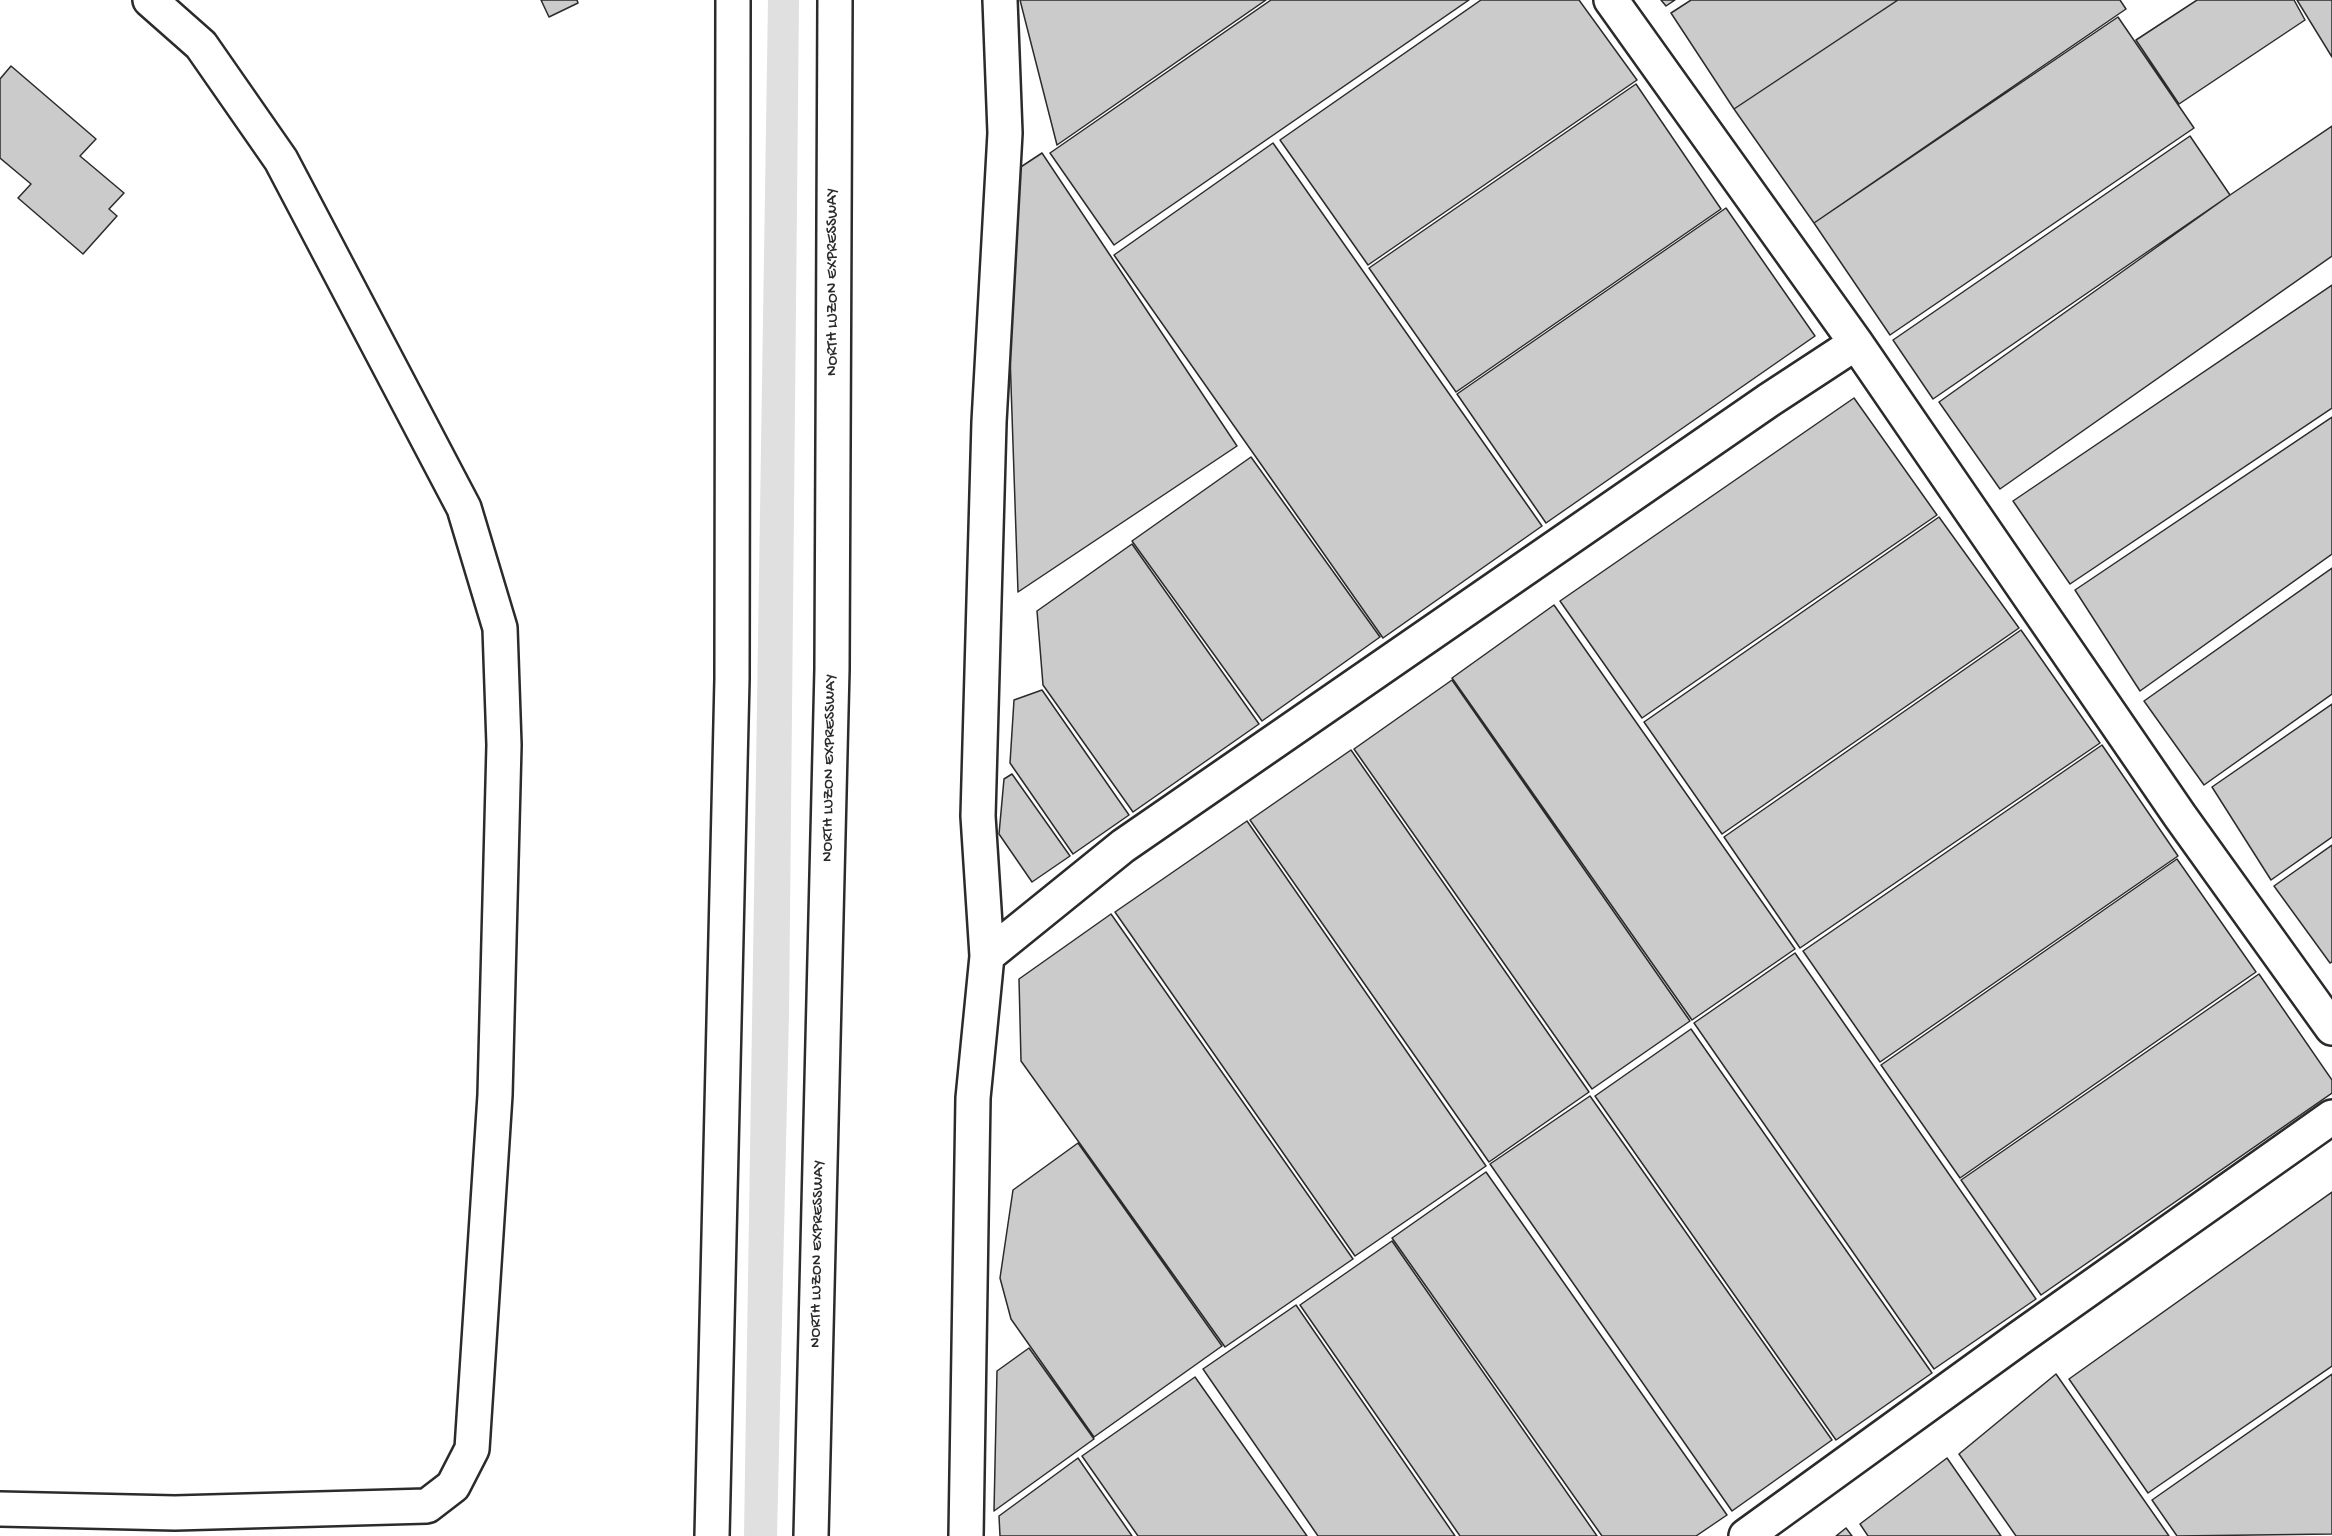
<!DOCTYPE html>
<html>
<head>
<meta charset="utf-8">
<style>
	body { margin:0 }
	canvas { display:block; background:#fff }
</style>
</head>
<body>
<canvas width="2332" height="1536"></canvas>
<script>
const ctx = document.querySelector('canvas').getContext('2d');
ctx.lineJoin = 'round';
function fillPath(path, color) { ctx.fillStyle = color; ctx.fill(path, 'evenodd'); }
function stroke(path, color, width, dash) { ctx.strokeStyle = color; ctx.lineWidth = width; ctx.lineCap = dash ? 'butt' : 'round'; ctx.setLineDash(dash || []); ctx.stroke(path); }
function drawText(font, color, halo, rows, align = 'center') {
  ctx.font = font + ' "Gochi Hand",sans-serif'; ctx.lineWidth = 4.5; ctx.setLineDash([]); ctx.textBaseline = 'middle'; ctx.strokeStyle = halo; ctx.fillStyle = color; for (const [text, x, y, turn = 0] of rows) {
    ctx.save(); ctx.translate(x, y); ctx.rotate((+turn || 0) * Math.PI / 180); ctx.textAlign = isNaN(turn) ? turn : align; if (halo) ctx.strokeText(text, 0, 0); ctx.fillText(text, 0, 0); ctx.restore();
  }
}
fillPath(new Path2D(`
	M768,0H799L789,1013L777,1536H744Z`), '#e0e0e0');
const building = new Path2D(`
	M541,0H577L578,3L549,17Z
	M1020,0H1266L1057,145Z
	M1271,0H1469L1114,245L1050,153Z
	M1481,0H1579L1637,80L1368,265L1280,140Z
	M1661,0H1675L1666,6Z
	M1691,0H1898L1734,109L1671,13Z
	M1898,0H2120L2126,9L1814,223L1734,109Z
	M2197,0H2294L2305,20L2179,104L2136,40Z
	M2297,0H2332V57Z
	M2118,17L2194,128L1890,335L1814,223Z
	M11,66L96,139L80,156L124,193L109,209L117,216L83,254L18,198L31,184L0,158V79Z
	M1636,84L1721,209L1456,392L1369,268Z
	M2332,126V256L2000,489L1939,402L2230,195Z
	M2190,136L2230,195L1933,399L1893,340Z
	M1273,143L1542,526L1383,638L1114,255Z
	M1042,153L1237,446L1018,592L1004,178Z
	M1726,208L1815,336L1546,523L1457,394Z
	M2332,285V408L2070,584L2013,501Z
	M1854,398L1937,515L1642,718L1560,601Z
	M2332,417V554L2140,691L2075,590Z
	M1251,457L1380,637L1262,721L1132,541Z
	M1939,517L2019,628L1722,834L1644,722Z
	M1132,544L1259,724L1133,812L1043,685L1037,611Z
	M2332,568V694L2204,785L2144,701Z
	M1554,605L1795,949L1692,1020L1452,678Z
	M2021,630L2100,743L1800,948L1724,837Z
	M1452,680L1690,1021L1592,1089L1354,749Z
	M1042,690L1129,815L1073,854L1010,763L1014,700Z
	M2332,704V837L2271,880L2212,787Z
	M2102,745L2178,856L1880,1062L1803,951Z
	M1351,750L1589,1092L1489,1162L1250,820Z
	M1012,774L1070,856L1032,882L999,834L1004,779Z
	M1247,821L1486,1166L1355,1256L1115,912Z
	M2332,845V962L2330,963L2274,886Z
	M2177,859L2256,972L1960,1178L1881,1065Z
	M1111,914L1353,1259L1225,1347L1021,1061L1019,979Z
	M1795,953L2036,1299L1934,1369L1694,1023Z
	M2259,974L2332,1080V1093L2041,1295L1961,1180Z
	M1691,1029L1932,1373L1836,1440L1595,1096Z
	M1590,1096L1832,1440L1732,1511L1490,1164Z
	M1078,1143L1222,1346L1094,1437L1011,1319L1000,1278L1013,1190Z
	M1486,1172L1727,1515L1696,1536H1602L1392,1238Z
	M2332,1192V1366L2148,1493L2069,1379Z
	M1392,1241L1597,1536H1460L1300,1305Z
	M1296,1305L1455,1536H1318L1203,1369Z
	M1029,1348L1094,1439L994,1511L997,1371Z
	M2056,1374L2169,1536H2016L1959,1454Z
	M2332,1374V1534L2177,1536L2152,1500Z
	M1195,1377L1307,1536H1138L1082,1456Z
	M1078,1458L1132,1536H1000L999,1516Z
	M1947,1458L2001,1536H1868L1860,1524Z
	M1846,1528L1852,1536H1836Z`);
fillPath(building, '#cbcbcb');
stroke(building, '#2b2b2b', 1.5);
const minor = new Path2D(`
	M1611,0L1856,343L2180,816L2332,1028
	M987,956L1123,846L1769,400L1856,343
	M0,1509L175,1513L427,1506L453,1486L472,1449L495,1095L504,745L500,628L464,508L281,160L201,45L150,0
	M966,1536L973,1098L987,956L978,816L989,422L1005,133L1000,0
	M1746,1536L2018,1339L2332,1117`);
const highway = new Path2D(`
	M712,1536L732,679L733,0
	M811,1536L832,669L835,0`);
stroke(minor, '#2b2b2b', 38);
stroke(highway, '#2b2b2b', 38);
stroke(minor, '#fff', 33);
stroke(highway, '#fff', 33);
drawText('16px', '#2b2b2b', '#fff', [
	["NORTH LUZON EXPRESSWAY",834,282,-90],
	["NORTH LUZON EXPRESSWAY",830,768,-89],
	["NORTH LUZON EXPRESSWAY",818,1254,-89]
]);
</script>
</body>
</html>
